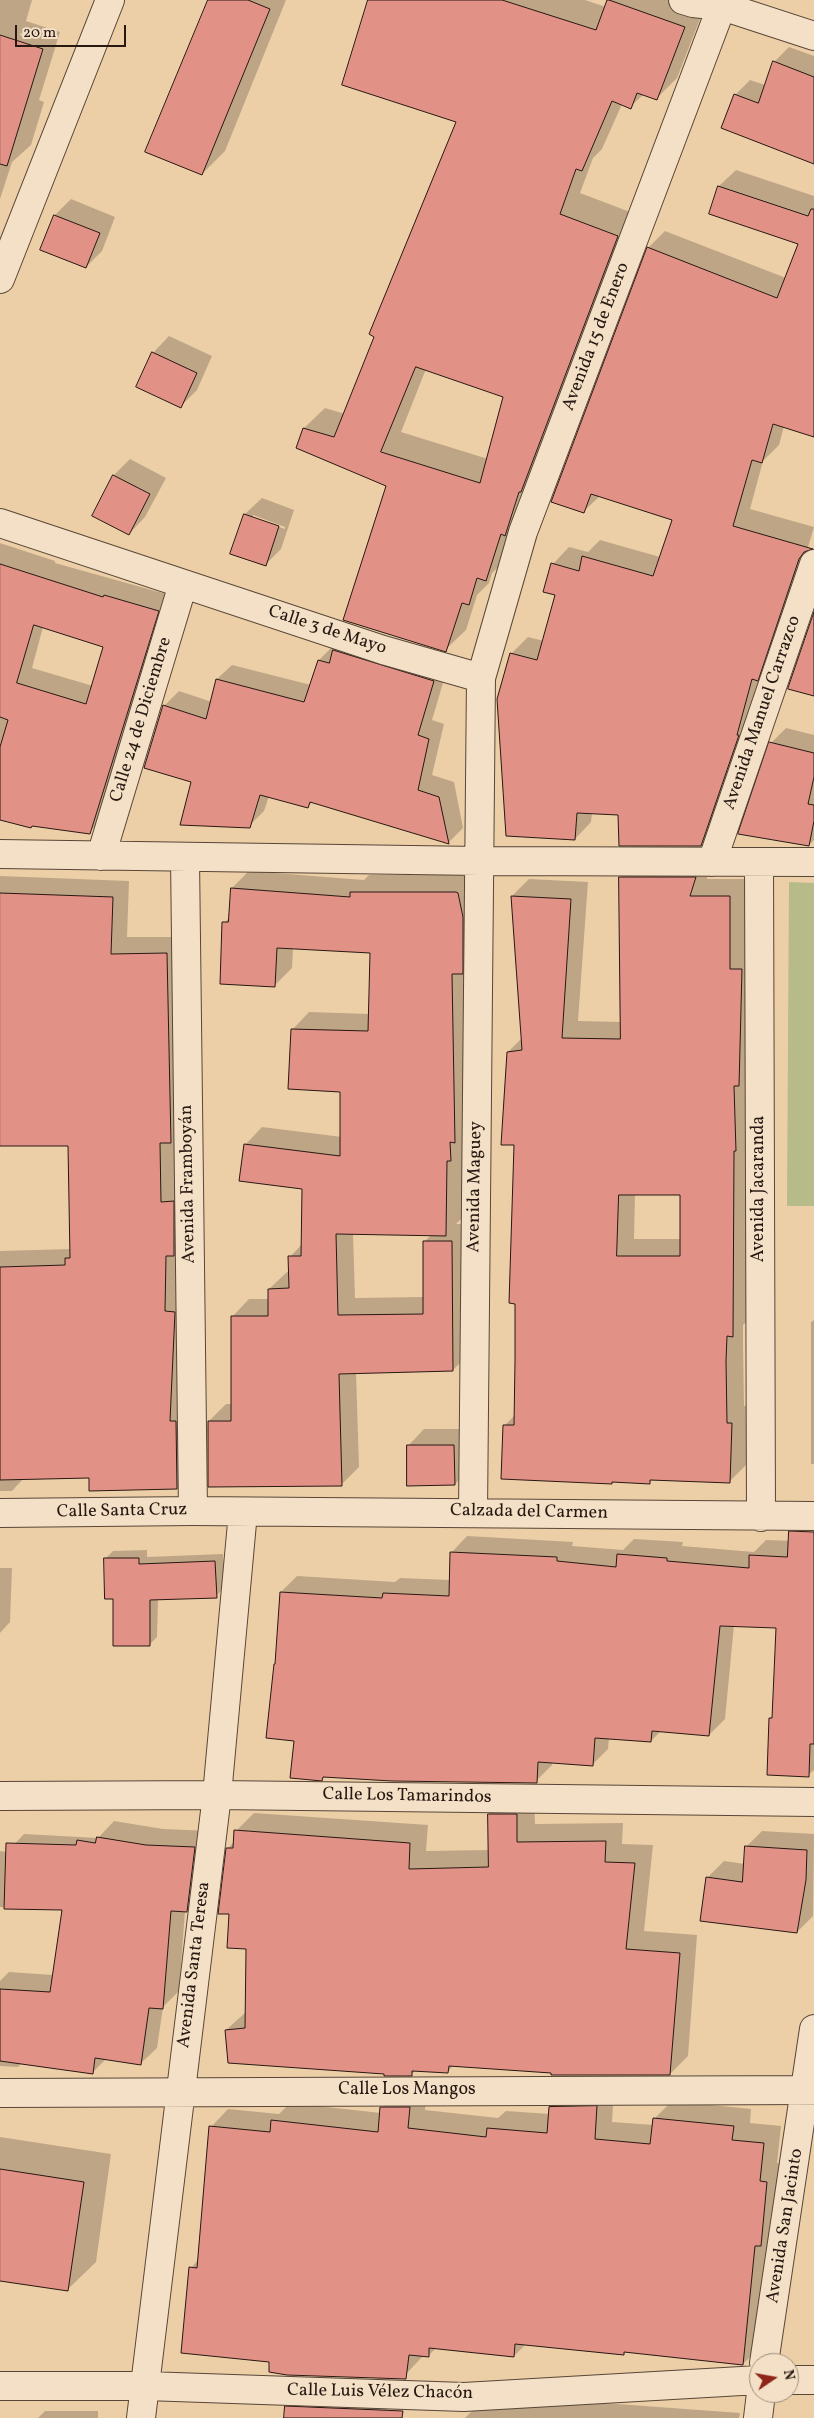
<!DOCTYPE html>
<html>
<head>
<meta charset="utf-8">
<style>
	body { margin:0 }
	#map { position:relative; width:814px; height:2418px; overflow:hidden; background:#edcfa7; font-family:Vollkorn,serif }
	canvas { display:block }
	.north { position:absolute; left:749px; top:2353px; width:50px; height:50px; box-sizing:border-box; background:#f3e0c6; border:1px solid #a1907e; border-radius:50%; rotate:78deg; font-size:14px; font-weight:700; line-height:20px; text-align:center; color:#271812 }
	.north::after { content:''; display:block; margin:auto; width:18px; height:22px; background:#8f2418; clip-path:polygon(50% 0,100% 100%,50% 72%,0 100%) }
	.scale { position:absolute; left:15px; top:25px; width:111px; height:22px; box-sizing:border-box; border:2px solid #271812; border-top:0; padding-left:6px; font-size:15px; line-height:18px; white-space:nowrap; color:#271812; -webkit-text-stroke:4px #f3e0c6; paint-order:stroke }
</style>
</head>
<body>
<div id="map">
<canvas width="814" height="2418"></canvas>
<div class="north">N</div>
<div class="scale">20 m</div>
</div>
<script>
const ctx = document.querySelector('canvas').getContext('2d');
ctx.lineJoin = 'round';
function fillPath(path, color) { ctx.fillStyle = color; ctx.fill(path, 'evenodd'); }
function stroke(path, color, width, dash) { ctx.strokeStyle = color; ctx.lineWidth = width; ctx.lineCap = dash ? 'butt' : 'round'; ctx.setLineDash(dash || []); ctx.stroke(path); }
function drawText(font, color, halo, rows, align = 'center') {
  ctx.font = font + ' Vollkorn,serif'; ctx.lineWidth = 4.5; ctx.setLineDash([]); ctx.textBaseline = 'middle'; ctx.strokeStyle = halo; ctx.fillStyle = color; for (const [text, x, y, turn = 0] of rows) {
    ctx.save(); ctx.translate(x, y); ctx.rotate((+turn || 0) * Math.PI / 180); ctx.textAlign = isNaN(turn) ? turn : align; if (halo) ctx.strokeText(text, 0, 0); ctx.fillText(text, 0, 0); ctx.restore();
  }
}
fillPath(new Path2D(`
	M789,882L814,883V1206H787Z`), '#b6bb89');
fillPath(new Path2D(`
	M0,0H32L26,21L60,32L39,100L44,102L31,145L12,162L0,199Z
	M209,0H286L225,151L202,174Z
	M370,0H585L606,7L608,0H687L705,6L677,78L656,99L644,94L630,107L622,104L602,149L593,158L580,193L638,215L507,558L492,573L489,583L477,595L466,630L445,650L388,485L304,428L325,408L345,414L458,121ZM426,369L504,396L488,459L401,432Z
	M789,47L814,56V162L735,95L750,80L765,85L774,62Z
	M736,170L814,196V436L784,426L779,445L763,461L750,509L814,527L792,601L718,828L700,845L620,814L592,813L591,822L575,839L511,654L528,637L544,641L557,594L553,564L569,547L588,552L600,540L660,557L674,520L600,496L584,511L648,248L665,231L786,278L799,243L719,186Z
	M71,199L115,217L102,251L86,267L42,249L55,215Z
	M169,336L212,356L197,390L181,406L153,353Z
	M130,459L166,478L145,517L129,534L114,475Z
	M262,498L294,510L281,549L265,565L232,553L245,514ZM253,515L285,527V529L253,518Z
	M0,543L55,561V563L173,596L105,817L89,832L0,818ZM43,627L104,646L93,686L32,668Z
	M334,645L448,666L432,720L444,724L432,775L454,782L463,828L448,843L313,801L308,807L269,796L264,811L249,826L192,781L164,706L179,691L212,702L217,679L232,665L311,685L319,660Z
	M786,728L814,735V840L809,845L771,743Z
	M637,860H712L707,879H747L750,1318L743,1325V1343L744,1406H749L747,1464L729,1482L653,1479L649,1482L614,1481L611,1483L505,1425L515,1415V1144L508,1052L522,1038L512,896L529,879L588,882L578,1021L621,1022L620,878ZM635,1194H681V1239H634Z
	M249,871L364,880L369,875H474L463,1217L456,1224H469L470,1353L453,1370L356,1372L359,1467L342,1484L209,1421L226,1404H232V1317L249,1299H269V1289L287,1272H290V1257L302,1244L303,1187L245,1145L262,1127L342,1137V1091L292,1030L309,1012L370,1014L371,952L293,948L292,968L274,986L224,923L230,917L232,888ZM353,1233L432,1234L424,1242V1297L355,1298Z
	M0,876L129,881L127,937H183L193,1472L177,1488L91,1477L24,1478L12,1491H0V1251L71,1249L69,1144L0,1145Z
	M814,1320V1464H811V1322Z
	M424,1429H470L471,1468L455,1484L408,1446Z
	M814,1534V1770L808,1775L770,1719L774,1715L778,1627L734,1625L725,1719L709,1735L661,1731L651,1741L609,1738L608,1749L592,1765L552,1761V1765L536,1781L326,1776L322,1779L295,1739L275,1664L277,1662L281,1592L297,1576L395,1582L400,1578L450,1580L452,1552L467,1536L573,1542L572,1546L623,1550L634,1539L683,1542L682,1546L754,1552L766,1540L797,1541Z
	M147,1550V1557L223,1554L224,1588L216,1596L158,1599L157,1637L149,1645L114,1598L105,1559L113,1551Z
	M0,1568H12L10,1622L0,1633Z
	M507,1796L534,1797L535,1824L623,1823L622,1844L653,1845L644,1931L697,1935L688,2056L670,2074L553,2072L454,2065L448,2071L416,2070L411,2075L385,2073L226,2030L246,2012L247,1948L230,1913L227,1849L235,1841L236,1831L254,1813L428,1825L426,1851L489,1850V1814Z
	M114,1821L163,1829L211,1831L203,1894L185,1911L179,1991L163,2007L157,2048L140,2064L106,2059L92,2073L22,2063L18,2067L0,2066V1981L9,1972L53,1975L63,1908L0,1907V1851L7,1852L24,1834L98,1838Z
	M762,1831L814,1834L813,1916L797,1932L707,1878L724,1861L745,1864L746,1847Z
	M568,2089H614L612,2122L654,2125V2119L672,2101L751,2109L750,2123L781,2126L777,2163L784,2164L761,2346L743,2364L626,2351L623,2354L526,2344L514,2356L437,2347L428,2356L424,2355L406,2374L271,2361L191,2268L199,2259L211,2127L228,2109L279,2114L290,2103L381,2113L382,2108L399,2090H427L425,2110L498,2118L506,2111L550,2114V2107Z
	M0,2137L111,2154L96,2262L67,2290L0,2279Z
	M300,2393L388,2396L386,2418H285L286,2407Z
	M522,2397L740,2413L739,2418H465L481,2402Z
	M45,2411H98V2418H38Z`), '#0003');
const building = new Path2D(`
	M208,0H248L270,9L202,175L145,152Z
	M368,0H502L596,30L607,0H609L685,27L657,100L637,93L631,109L612,101L582,171L576,169L560,214L618,236L521,492H519L505,536L501,534L486,581L477,578L469,605L462,603L446,652L343,620L386,486L296,448L303,428L334,437L374,337L369,334L456,122L342,85ZM416,367L503,397L480,483L381,452Z
	M0,35L43,49L7,166L0,164Z
	M773,61L814,77V164L721,128L734,94L758,103Z
	M718,186L808,216L811,209H814V437L773,424L762,463L752,460L733,526L813,549L804,552L799,559L758,681L752,679L737,735H739L701,846H619L618,815L577,813L575,840L506,836L497,699L510,653L537,660L555,595L543,592L551,563L579,571L582,556L653,576L672,520L591,494L584,513L551,502L647,247L777,298L798,244L709,214Z
	M54,215L100,233L86,268L40,250Z
	M152,352L197,373L181,408L136,387Z
	M113,475L150,494L129,535L92,516Z
	M244,514L279,526L266,566L230,554Z
	M0,564L103,597L104,595L159,611L90,834L32,826L31,828L0,820V747L8,720L0,717ZM34,625L103,647L86,704L17,683Z
	M814,612V696L788,689Z
	M333,650L434,681L418,735L429,739L418,790L439,797L449,844L310,802L308,808L260,795L250,828L180,825L191,782L144,768L163,705L206,719L216,679L304,702L318,660L329,663Z
	M769,742L814,753V777L808,804L814,805V821L809,846L738,834Z
	M619,877H696L690,896H730V969H742L739,1086H734L736,1151H734L733,1337L727,1336L726,1361L727,1423H732L730,1483L650,1480V1484L612,1482V1484L501,1479L503,1425H514L515,1360V1304L509,1303L514,1145H501L507,1052L522,1050L511,896L571,899L562,1038L620,1039ZM619,1195H680V1256H617Z
	M231,888L350,897V892H456L458,893L463,917V974H452L455,1143L450,1142L451,1161H447L446,1236L336,1234L338,1315L423,1314V1241H452L453,1371L339,1374L342,1486L208,1487V1421H231V1316H268V1289L289,1288L288,1256H301L302,1189L239,1181L244,1144L340,1156V1092L288,1089L291,1029L368,1031L370,953L277,948L275,987L220,984L222,922H228Z
	M0,893L113,897L111,954L167,953L171,1143H160L161,1202L174,1201V1256H166L165,1311L175,1312L170,1421H176L177,1489L89,1491V1478L0,1480V1267L65,1265V1258H70L68,1146H0Z
	M407,1445H454L455,1485L407,1486Z
	M789,1531L814,1532V1744H810L809,1777L767,1775L769,1718H772L776,1628L720,1626L709,1736L652,1731L651,1742L595,1738L593,1766L538,1762L537,1783L392,1781L323,1777L322,1781L290,1778L294,1741L266,1738L274,1664H275L280,1592L382,1598L383,1593L449,1596L450,1552L557,1557V1561L616,1567L617,1554L667,1558V1561L749,1568V1555L787,1557Z
	M104,1558H139V1564L215,1561L217,1598L150,1600V1646H113V1599H105Z
	M488,1814H517V1842L606,1841L605,1862L635,1863L626,1949L680,1953L670,2075H551V2073L449,2066L448,2073L412,2071V2076H384V2074L228,2063L225,2030L245,2028L246,1949L227,1948L229,1914H218L226,1848H233L234,1830L410,1843L409,1869L488,1867Z
	M97,1837L146,1845L195,1847L187,1912L171,1911L163,2009L149,2008L141,2065L95,2058L93,2074L0,2061V1989L50,1992L62,1910L4,1909L6,1843L76,1845L77,1840L95,1843Z
	M745,1846L807,1850L806,1880L797,1933L700,1921L706,1877L742,1882Z
	M597,2106L595,2139L650,2144L653,2118L734,2126L732,2140L764,2143L760,2181L767,2182L761,2246H755L743,2365L624,2352V2355L515,2344L514,2357L429,2348V2357L409,2355L406,2379L287,2375L269,2372V2362L181,2353L189,2267L197,2268L209,2126L270,2132L271,2120L378,2132L380,2107H410L408,2128L486,2137L487,2128L547,2133L549,2107Z
	M0,2169L84,2182L68,2291L0,2281Z
	M285,2406L403,2411L402,2418H284Z`);
fillPath(building, '#e29187');
stroke(building, '#271812', 1);
const minor = new Path2D(`
	M683,0L693,3L722,6L814,36
	M0,279L110,0
	M0,523L383,650L481,678
	M0,854L479,861L814,862
	M101,856L183,584
	M185,858L193,1511
	M712,862L814,564
	M759,862L761,1517
	M473,1512L481,678L523,532L724,0
	M0,1513L193,1511L814,1516
	M0,1796L217,1795L814,1802
	M0,2093L814,2090
	M764,2363L814,2029
	M789,2380H814
	M0,2386H146L464,2397L759,2380
	M141,2418L217,1795L243,1512
	M758,2418L761,2393`);
stroke(minor, '#584637', 30);
stroke(minor, '#f3e0c6', 28);
drawText('18px', '#271812', '#f3e0c6', [
	["Avenida 15 de Enero",597,337,-69],
	["Calle 3 de Mayo",327,631,18],
	["Avenida Manuel Carrazco",763,713,-71],
	["Calle 24 de Diciembre",142,720,-73],
	["Avenida Framboyán",189,1184,-91],
	["Avenida Maguey",476,1187,-89],
	["Avenida Jacaranda",760,1189,-90],
	["Calle Santa Cruz",122,1512,-1],
	["Calzada del Carmen",529,1513,1],
	["Calle Los Tamarindos",407,1797,1],
	["Avenida Santa Teresa",195,1965,-83],
	["Calle Los Mangos",407,2091],
	["Avenida San Jacinto",786,2226,-81],
	["Calle Luis Vélez Chacón",380,2393,1]
]);
</script>
</body>
</html>
